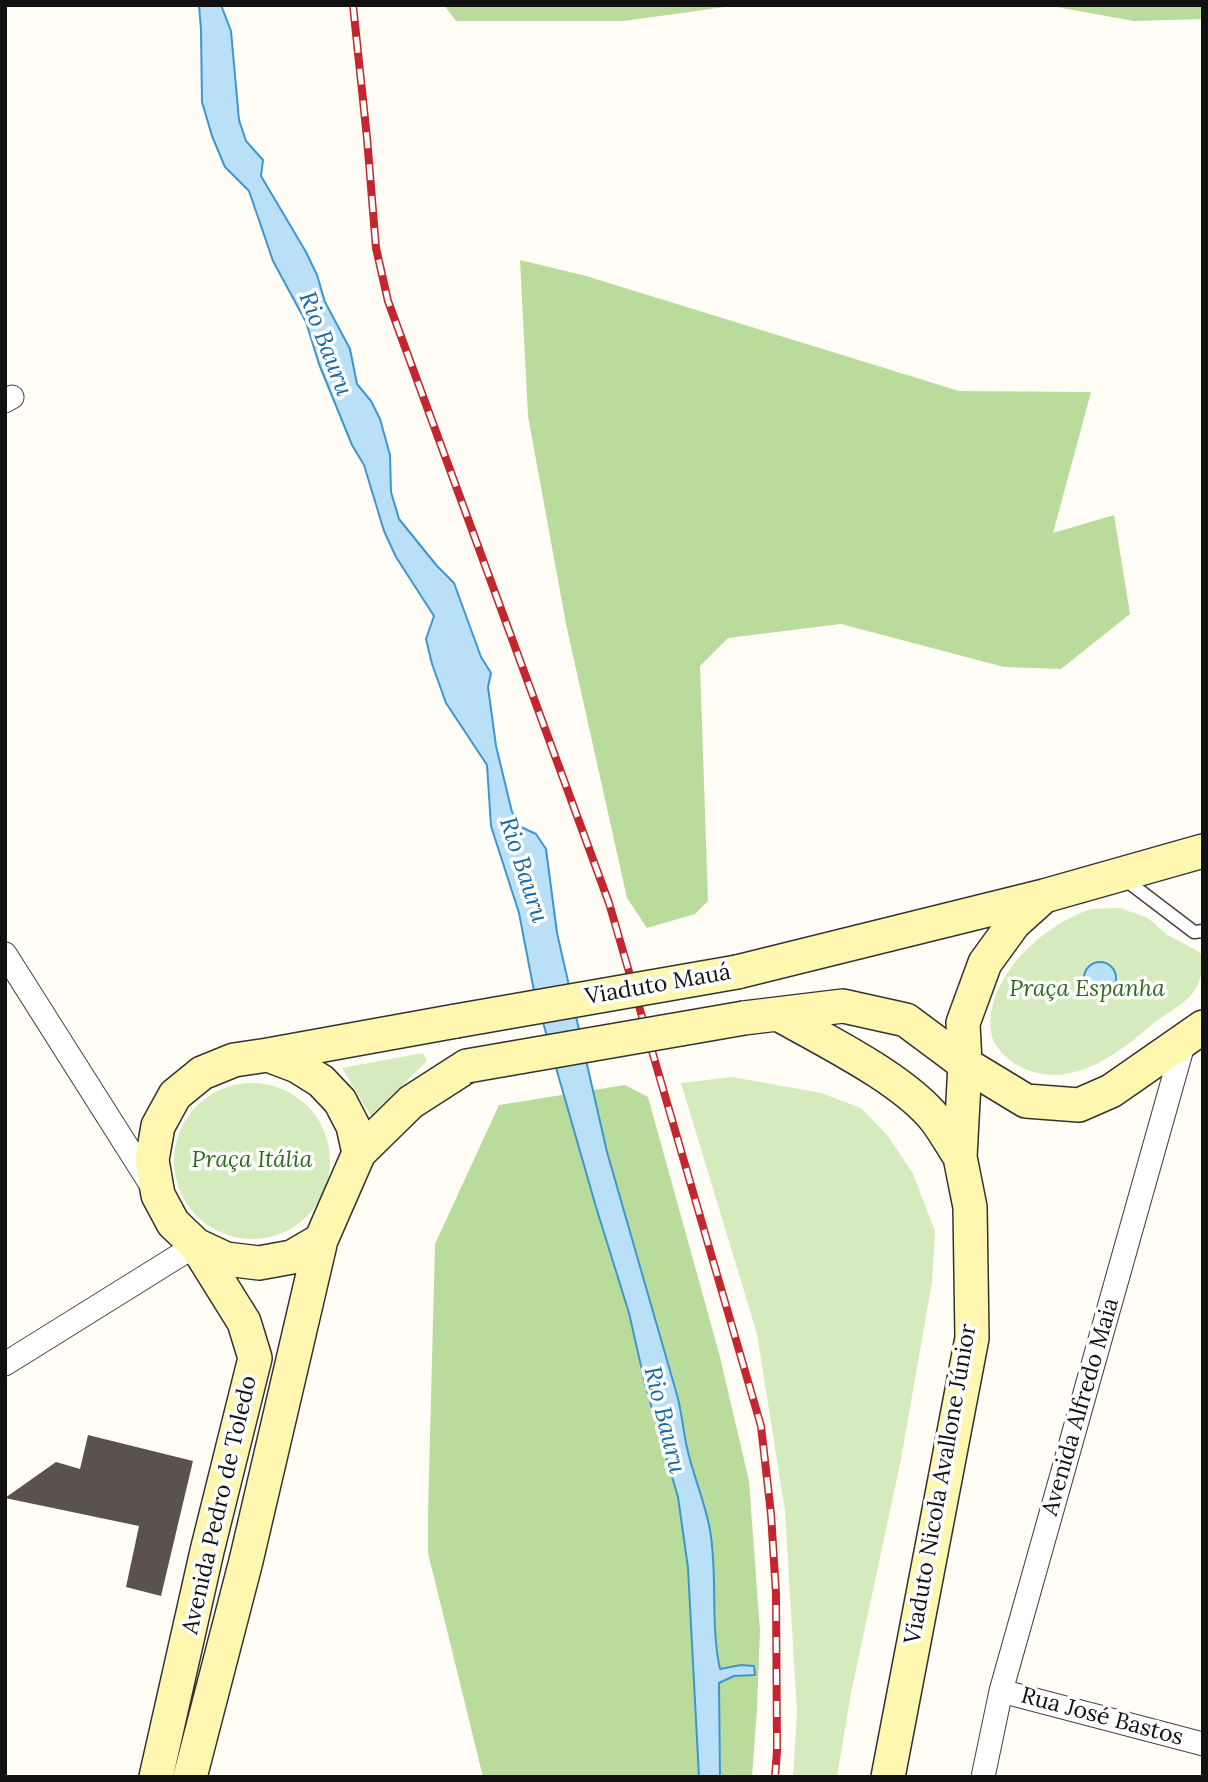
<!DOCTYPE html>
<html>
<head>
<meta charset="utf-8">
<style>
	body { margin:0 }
	#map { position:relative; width:1208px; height:1782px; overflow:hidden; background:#fffdf5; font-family:Lora,serif }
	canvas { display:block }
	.frame { position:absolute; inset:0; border:7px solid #111; pointer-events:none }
</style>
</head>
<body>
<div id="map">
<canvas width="1208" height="1782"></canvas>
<div class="frame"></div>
</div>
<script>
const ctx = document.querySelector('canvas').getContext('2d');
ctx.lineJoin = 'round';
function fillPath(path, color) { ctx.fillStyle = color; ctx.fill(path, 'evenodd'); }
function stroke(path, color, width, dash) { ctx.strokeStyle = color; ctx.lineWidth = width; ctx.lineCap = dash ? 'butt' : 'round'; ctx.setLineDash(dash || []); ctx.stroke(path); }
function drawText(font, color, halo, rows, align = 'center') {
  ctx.font = font + ' Lora,serif'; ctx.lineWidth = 7; ctx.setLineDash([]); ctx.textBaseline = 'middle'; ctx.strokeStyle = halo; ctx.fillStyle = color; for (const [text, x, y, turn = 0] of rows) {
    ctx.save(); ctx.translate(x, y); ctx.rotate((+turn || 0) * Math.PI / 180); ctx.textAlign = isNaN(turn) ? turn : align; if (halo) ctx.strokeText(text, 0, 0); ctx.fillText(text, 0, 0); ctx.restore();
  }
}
fillPath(new Path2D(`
	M1120,908L1148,918L1167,935L1198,951L1203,956C1203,1001 1179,1002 1149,1027C1111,1060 1060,1095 1011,1061C1002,1054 992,1044 991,1031C986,979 1038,930 1083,912C1093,907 1108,909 1120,908Z
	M423,1053L427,1061L371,1116L342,1068Z
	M732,1077L821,1093L861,1108L888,1136L913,1174L935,1231L932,1282L901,1459L851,1693L837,1777H793L797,1712L785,1511L757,1334L681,1083Z
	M174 1161a78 78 0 1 1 156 0a78 78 0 1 1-156 0Z`), '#d5ebbd');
fillPath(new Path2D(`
	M444,5H739L624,21H456Z
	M1045,5H1203V19L1134,21Z
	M520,260L586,276L959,391L1091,392L1053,533L1114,515L1130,614L1061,669L1004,667L841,624L728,638L700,666L708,901L695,914L647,928L627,898L566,624L528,416Z
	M625,1085L648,1097L720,1357L749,1481L760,1631L757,1709L752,1777H483L428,1553V1514L435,1244L499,1105Z`), '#b9dc9c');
const water = new Path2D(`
	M199,5H221L231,31L239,120L246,141L263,160L261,176L306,252L317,275L325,302L350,349L357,384L371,401L380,419L390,455L391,492L399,519L437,566L454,583L481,657L491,673L488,687L496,746L512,812L521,827L536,834L546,849L557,933L607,1152L677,1395C682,1413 683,1430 687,1448C693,1475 705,1502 710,1530C718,1576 710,1624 720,1669L741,1665L754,1666L755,1675L734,1676L719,1683L720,1777H699L688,1568L678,1497L646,1388L629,1313L596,1207L534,991L519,913L491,826L487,765L446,703L432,664L426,639L434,616L396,557L384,531L364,465L352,445L319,364L306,322L273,261L249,191L225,167L212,136L202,102L201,30Z
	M1084 978a16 16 0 1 1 32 0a16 16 0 1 1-32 0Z`);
fillPath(water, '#b9e0f7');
stroke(water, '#3f96cf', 2);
fillPath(new Path2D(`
	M88,1435L193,1461L161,1596L126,1587L139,1526L5,1498L56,1462L80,1469Z`), '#5a524d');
const service = new Path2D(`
	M1123,878L1194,932L1203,931`);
const minor = new Path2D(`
	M5,401L12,397
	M5,954L152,1186
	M5,1364L196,1245
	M1001,1691L1203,1744
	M983,1777L1001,1691L1185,1038`);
const secondary = new Path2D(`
	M737,972L1044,896L1203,851
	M778,1014C824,1040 904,1079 936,1120C945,1132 952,1145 960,1157
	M744,1018L843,1006L906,1020L965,1064L1026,1101L1079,1105L1111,1091L1203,1027
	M268,1055L456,1021
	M359,1153L353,1126L340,1101L321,1081L297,1066L268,1055L234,1060L202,1073L175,1095L158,1126L152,1160L158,1195L173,1223L196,1245L226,1259L259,1263L292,1257L321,1240L359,1153L411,1102L467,1066
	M156,1777L207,1551L255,1358L244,1322L196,1245
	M190,1777L246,1561L321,1240
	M888,1777L972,1338L970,1207L960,1157L965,1064L963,1023L985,963L1014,923L1044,896`);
stroke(service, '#444', 15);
stroke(minor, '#444', 25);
stroke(secondary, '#333', 36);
stroke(service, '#fff', 12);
stroke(minor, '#fff', 23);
stroke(secondary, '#fff6b0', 33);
const rail = new Path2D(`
	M353,5L367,138L376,248L388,301L609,903L761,1426L771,1514L776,1594L777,1751L775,1777`);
stroke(rail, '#c4262e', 8);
stroke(rail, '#fff', 5, [16]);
const secondaryBridge = new Path2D(`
	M456,1021L737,972
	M467,1066L744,1018`);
stroke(secondaryBridge, '#333', 36, []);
stroke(secondaryBridge, '#fff6b0', 33);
drawText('23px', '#111', '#fff', [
	["Viaduto Mauá",658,985,-10],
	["Avenida Alfredo Maia",1081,1407,-74],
	["Viaduto Nicola Avallone Júnior",941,1484,-80],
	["Avenida Pedro de Toledo",220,1505,-77],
	["Rua José Bastos",1102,1717,15]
]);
drawText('italic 23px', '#2f6b1f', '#fff', [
	["Praça Espanha",1087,989],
	["Praça Itália",252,1160]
]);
drawText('italic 24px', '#1768a6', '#fff', [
	["Rio Bauru",325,344,69],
	["Rio Bauru",523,870,72],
	["Rio Bauru",664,1420,76]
]);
</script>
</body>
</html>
